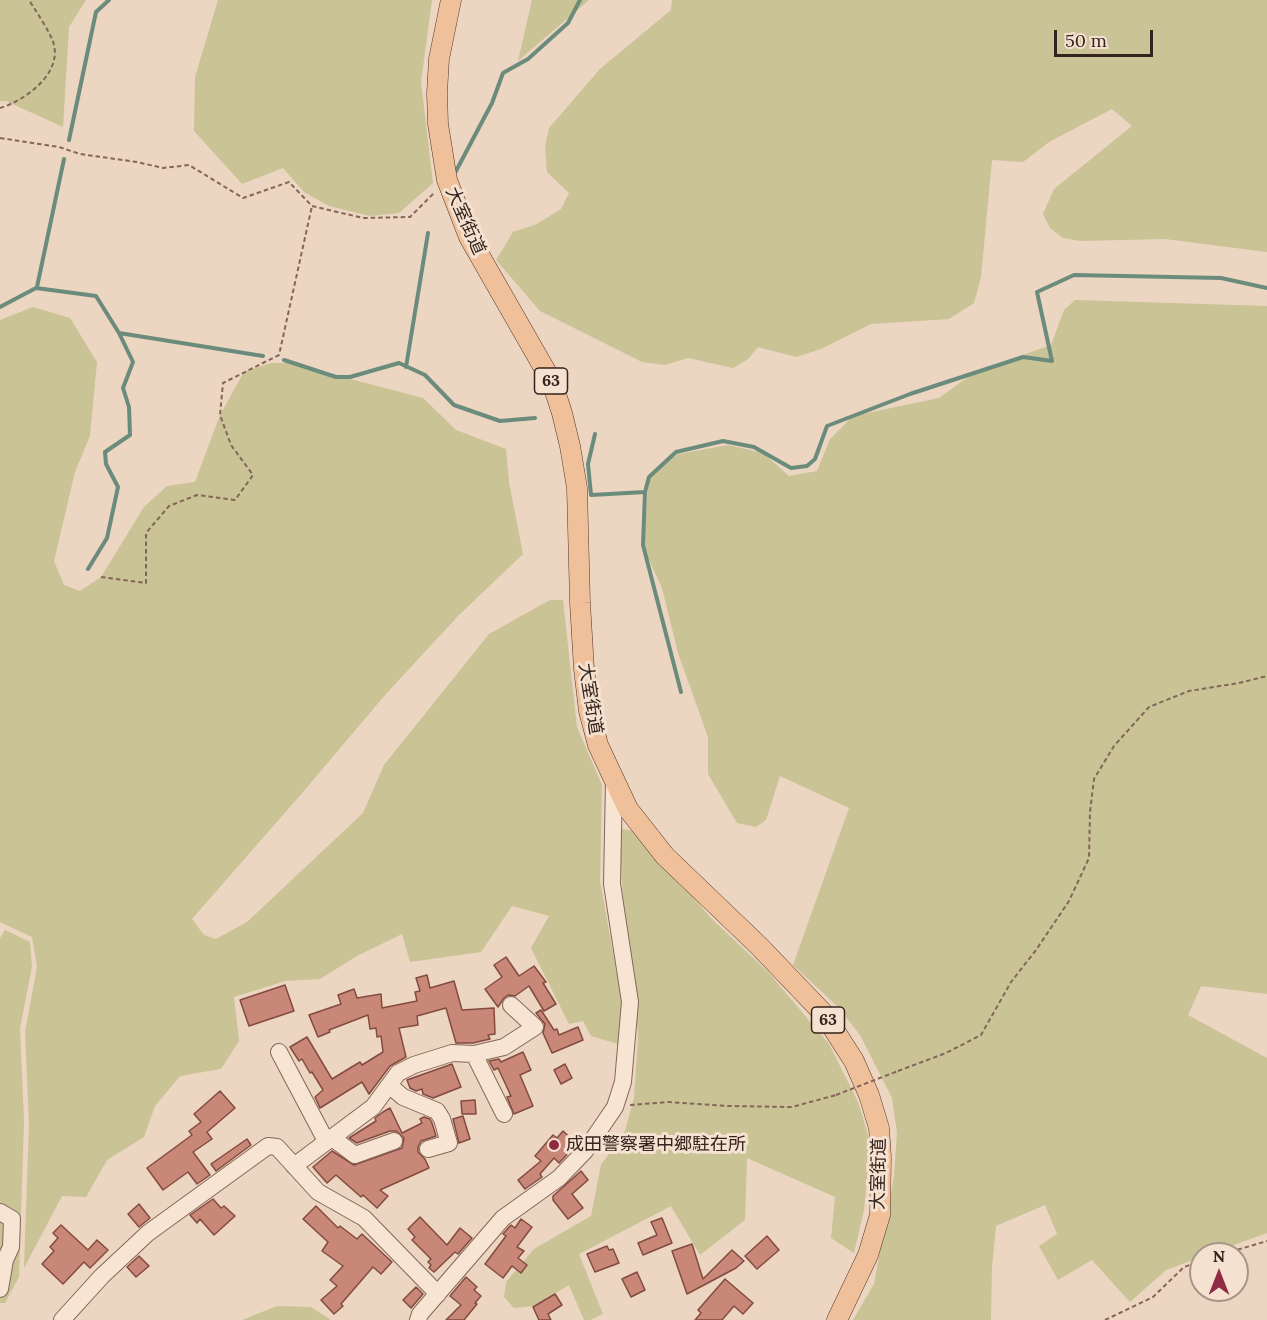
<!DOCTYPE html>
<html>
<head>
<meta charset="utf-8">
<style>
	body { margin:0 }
	#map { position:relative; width:1267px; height:1320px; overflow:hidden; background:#ecd5c1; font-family:Lora,serif }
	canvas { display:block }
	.north { position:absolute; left:1189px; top:1242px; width:60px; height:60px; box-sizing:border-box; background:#f4e1d0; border:2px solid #a89588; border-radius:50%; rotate:0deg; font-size:16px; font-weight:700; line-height:24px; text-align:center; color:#35231d }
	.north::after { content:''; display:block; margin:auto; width:21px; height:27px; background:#912b44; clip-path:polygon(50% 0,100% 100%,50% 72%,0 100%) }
	.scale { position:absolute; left:1054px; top:30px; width:99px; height:27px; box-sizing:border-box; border:3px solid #35231d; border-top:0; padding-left:8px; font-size:18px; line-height:21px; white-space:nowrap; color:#35231d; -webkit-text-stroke:4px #f4e1d0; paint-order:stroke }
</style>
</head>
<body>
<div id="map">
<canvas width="1267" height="1320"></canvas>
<div class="north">N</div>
<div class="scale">50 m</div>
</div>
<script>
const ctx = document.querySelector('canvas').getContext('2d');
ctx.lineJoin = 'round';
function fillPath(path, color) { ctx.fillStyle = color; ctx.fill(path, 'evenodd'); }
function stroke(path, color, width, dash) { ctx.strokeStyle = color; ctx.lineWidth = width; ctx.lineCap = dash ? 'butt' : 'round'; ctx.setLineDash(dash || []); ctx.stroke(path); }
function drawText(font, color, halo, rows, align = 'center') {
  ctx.font = font + ' Lora,"Noto Sans JP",serif'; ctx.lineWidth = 6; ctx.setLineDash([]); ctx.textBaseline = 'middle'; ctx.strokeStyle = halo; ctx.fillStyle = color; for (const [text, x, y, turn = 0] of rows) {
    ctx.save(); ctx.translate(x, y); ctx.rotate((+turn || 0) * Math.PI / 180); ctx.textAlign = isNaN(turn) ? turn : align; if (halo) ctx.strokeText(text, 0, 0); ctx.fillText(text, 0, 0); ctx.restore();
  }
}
fillPath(new Path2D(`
	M0,0H86L69,27L63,127L6,101H0Z
	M218,0H432L421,82L433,183L399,213L370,216L329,206L304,192L283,168L242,184L194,131L195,77Z
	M532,0H589L518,61Z
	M672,0H1267V252L1165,239L1080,241L1063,238L1050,228L1043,214L1054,189L1132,126L1112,109L1049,142L1023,162L992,160L981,277L974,303L949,319L871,324L821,349L796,357L758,347L748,359L733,368L688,358L665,365L642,362L540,311L496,260L513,232L537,224L561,209L569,193L547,172L545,147L549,128L600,69L671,10Z
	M1075,300L1267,306V994L1201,986L1188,1015L1267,1058V1233L1209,1254H1201V1257L1166,1270L1130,1302L1092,1260L1058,1280L1039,1246L1057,1234L1045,1205L996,1226L992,1268L991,1320H853L874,1284L894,1176L897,1133L892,1098L860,1035L838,1007L793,965L849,808L780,776L766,820L756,827L737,823L708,774V737L678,653L662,588L644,549L648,482L661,463L679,454L728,445L763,453L789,476L817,471L830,439L853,416L939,398L975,372L1051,345L1064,310Z
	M33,307L70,318L97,362L90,436L75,472L54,561L64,585L80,591L101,577L144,507L167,486L195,482L220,415L244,372L271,363H289L423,398L456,430L506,449L509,482L523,554L458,616L385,695L303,792L192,919L204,935L216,939L247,922L363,813L384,765L489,634L550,600H563L577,727L602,785L600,881L622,1002L618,1044L591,1036L583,1021L569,1024L531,948L549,916L512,906L481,952L410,962L402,934L357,956L320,979L285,981L234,997L239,1041L221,1069L180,1076L155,1106L144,1137L107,1160L86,1197L62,1196L24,1268L29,1124L25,1032L37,967L32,937L0,922V320Z
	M619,828L633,831L712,919L769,973L829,1044L858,1102L871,1145L864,1210L854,1253L831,1238L835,1197L747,1158L745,1220L700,1255L671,1206L579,1254L603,1314L590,1320H584L569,1285L534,1306L514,1308L504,1297L506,1282L534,1249L591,1216L601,1165L625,1131L634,1098L638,1038L634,973L623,901Z
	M5,930L30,942L32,967L20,1028L24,1121L19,1277L5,1303H0V938Z
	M277,1306L311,1307L331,1320H242Z`), '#c9c395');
stroke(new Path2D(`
	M69,140L96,12L109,0
	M456,171L492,103L503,73L528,59L568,23L580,0
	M37,287L64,159
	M0,307L36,288L96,296L119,333L263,356
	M284,360L336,377H350L399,363L425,375L454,405L500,421L535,418
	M406,367L428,233
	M595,434L588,464L591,495L645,492L649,477L676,452L723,441L754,447L791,468L807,466L815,459L827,426L910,394L1023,357L1052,361L1037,292L1074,275L1221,278L1267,288
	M645,492L643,545L681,692
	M88,569L107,538L118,487L106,464L105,452L130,435L129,407L123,388L133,362L119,333`), '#6b8c7c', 4);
const building = new Path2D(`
	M506,957L519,976L534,966L546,982L543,983L556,1004L544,1011L529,986L515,996L508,995L504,998L498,1007L485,989L502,977L494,965Z
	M427,975L430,988L454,981L462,1010L494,1008L495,1034L488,1035L490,1039L473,1043H456L446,1008L417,1016L418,1025L399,1028L406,1057L390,1066L369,1094L362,1082L320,1108L315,1097L323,1090L312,1072L310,1073L302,1059L299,1061L290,1047L307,1037L332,1079L360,1062L362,1065L383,1052L381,1036L377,1037L376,1028L370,1029L368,1015L329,1030L330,1032L318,1037L309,1015L341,1004L338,995L354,989L357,998L381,994L382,1008L417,1001L415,992L420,991L416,978Z
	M285,985L294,1011L249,1026L240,1000Z
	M541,1010L554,1030L557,1029L559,1035L578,1027L583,1040L552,1053L543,1033L545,1024L536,1013Z
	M523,1052L531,1070L520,1075L533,1106L514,1114L507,1097L511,1096L498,1068L494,1070L489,1061L499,1059L501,1062Z
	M452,1064L461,1087L433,1098L423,1094L422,1089L416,1091L410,1088L407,1080Z
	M565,1064L572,1078L561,1084L554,1070Z
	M220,1091L235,1108L207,1132L212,1139L193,1152L210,1175L197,1184L188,1172L163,1190L147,1168L192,1135L189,1131L201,1122L194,1114Z
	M475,1100L476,1114H462L461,1101Z
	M390,1108L402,1133L422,1123L420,1119L424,1117L430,1119L432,1123L436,1136L421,1141L418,1147V1152L425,1159L429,1168L380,1190L388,1196L377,1208L363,1195L361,1197L336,1175L327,1183L313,1167L332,1151L354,1165L402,1148L404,1138L396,1131H390L357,1143L349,1138L376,1121L375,1118L383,1112Z
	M463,1116L470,1139L459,1143L453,1119Z
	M563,1131L577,1144L559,1163L554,1158L540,1174L542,1177L525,1189L518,1180L541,1161L535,1156L553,1135L557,1138Z
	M247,1139L251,1145L216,1171L211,1164Z
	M581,1171L588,1180L572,1194L583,1208L568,1219L553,1200V1196Z
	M213,1199L221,1208L224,1206L235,1216L214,1235L200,1219L197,1223L190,1215Z
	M139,1204L150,1218L139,1227L128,1214Z
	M316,1206L338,1228L340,1226L357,1239L362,1234L392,1262L381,1274L373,1267L341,1304L343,1306L334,1314L321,1300L337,1286L330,1280L343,1266L322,1251L328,1242L303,1219Z
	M420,1217L447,1245L460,1228L472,1238L458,1254L455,1252L434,1272L429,1268L431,1265L428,1262L431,1259L412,1240L415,1237L408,1229Z
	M662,1218L672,1243L643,1255L638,1243L657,1235L651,1222Z
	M521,1219L532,1227L517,1247L524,1251L518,1258L527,1265L521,1273L512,1266L503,1278L485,1264L506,1236L503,1234L511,1225L515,1228Z
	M61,1225L88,1250L97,1240L108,1250L90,1268L84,1262L63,1284L42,1264L54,1251L50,1247L58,1238L53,1233Z
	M767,1236L779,1250L757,1269L745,1256Z
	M692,1244L703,1279L732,1250L744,1261L736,1268L687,1294L672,1251Z
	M607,1246L609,1250L613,1249L619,1263L595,1272L587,1254Z
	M139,1256L149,1266L136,1277L127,1267Z
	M637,1272L645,1290L631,1297L622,1279Z
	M466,1277L477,1287L474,1290L481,1296L475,1303L477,1304L464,1320H446L461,1305L450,1296Z
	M725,1279L753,1303L743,1314L734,1306L722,1320H695L701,1313L698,1310Z
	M416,1287L423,1294L411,1308L403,1300Z
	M555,1294L562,1305L548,1314L551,1320H539L533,1307Z`);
fillPath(building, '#c98778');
stroke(building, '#834b40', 1.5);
const minor = new Path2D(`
	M279,1052L326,1141
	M474,1054L504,1114
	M389,1085L403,1097L437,1111L442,1119L449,1143L428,1149
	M331,1137L355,1155L394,1141
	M294,1166L373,1107L398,1073L414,1065L452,1053L474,1054L504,1047L535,1027L511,1005
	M0,1212L12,1219L11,1247L5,1260L0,1289
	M62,1320L102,1276L148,1233L268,1146L277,1147L318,1192L364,1218L438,1294
	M418,1320L420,1314L503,1218L559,1178L585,1151L615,1107L623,1082L630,1002L612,884L614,781`);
const major = new Path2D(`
	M451,0L439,59L437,93L438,124L447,180L469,237L552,382L562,413L570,446L577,488L580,603L584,669L589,711L598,745L628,809L665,856L759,946L824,1014L854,1061L869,1095L879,1128L881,1157L880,1215L868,1255L837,1320`);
stroke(minor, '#846659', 18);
stroke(major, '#52362d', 21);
stroke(new Path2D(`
	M0,108C24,101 61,75 54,45C52,35 36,11 29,0
	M0,138L59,147L80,154L137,162L163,168L189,165L243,198L289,182L312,206L363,218L410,217L434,193
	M101,577L146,583V533L169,506L197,495L235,500L253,475L231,445L220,415L223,383L279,355L312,206
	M898,1071L946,1053L981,1035L1011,982L1036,950L1069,901L1089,858L1090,812L1094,779L1114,746L1149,707L1189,691L1239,683L1267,676
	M630,1105L669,1102L728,1106L792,1107L836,1095
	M1223,1254L1267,1241
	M1105,1320L1153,1297L1184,1267L1201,1261`), '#846659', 2, [4.5, 3]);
stroke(minor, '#f7e4d3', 16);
stroke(major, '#efc099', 20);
stroke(new Path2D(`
	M836,1095L898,1071`), '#846659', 2, [4.5, 3]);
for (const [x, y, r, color] of [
	[554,1145,6,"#912b44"]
]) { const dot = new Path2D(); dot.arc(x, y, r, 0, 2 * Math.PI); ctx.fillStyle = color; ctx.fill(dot); stroke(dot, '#f4e1d0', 2); }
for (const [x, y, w] of [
	[551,381,33],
	[828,1020,33]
]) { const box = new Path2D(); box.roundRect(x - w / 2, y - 13, w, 26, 4.5); ctx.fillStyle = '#f4e1d0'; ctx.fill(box); stroke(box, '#35231d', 1.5); }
drawText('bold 16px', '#35231d', null, [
	["63",551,381],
	["63",828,1020]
]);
drawText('18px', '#35231d', '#f4e1d0', [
	["大室街道",465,221,66],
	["大室街道",590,699,81],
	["大室街道",879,1174,-89]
]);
drawText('18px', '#35231d', '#f4e1d0', [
	["成田警察署中郷駐在所",566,1145]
], 'left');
</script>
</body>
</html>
